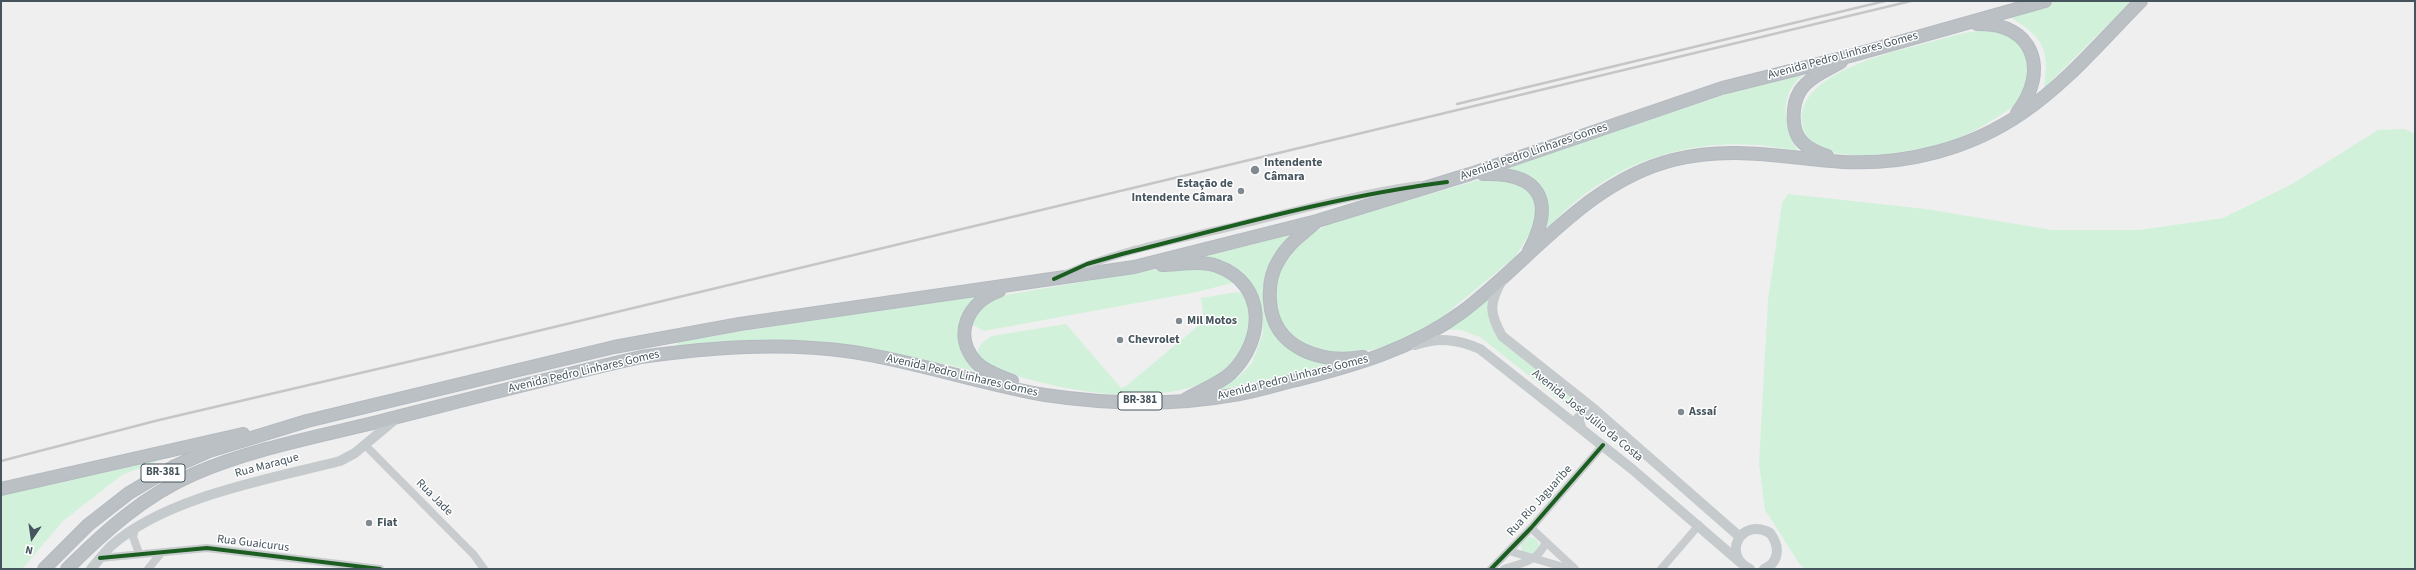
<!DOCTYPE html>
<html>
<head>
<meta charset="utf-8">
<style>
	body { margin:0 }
	#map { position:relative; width:2416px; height:570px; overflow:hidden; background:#f0efef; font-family:"Source Sans 3",sans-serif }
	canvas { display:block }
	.frame { position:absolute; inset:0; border:2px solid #45545d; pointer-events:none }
	.north { position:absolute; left:12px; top:518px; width:40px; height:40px; -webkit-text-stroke:3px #fff; paint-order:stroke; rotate:193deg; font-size:11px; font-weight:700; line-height:16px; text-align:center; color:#45545d }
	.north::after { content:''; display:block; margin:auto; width:14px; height:18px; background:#45545d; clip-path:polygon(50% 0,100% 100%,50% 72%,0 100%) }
</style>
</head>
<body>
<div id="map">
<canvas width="2416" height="570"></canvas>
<div class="frame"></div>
<div class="north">N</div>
</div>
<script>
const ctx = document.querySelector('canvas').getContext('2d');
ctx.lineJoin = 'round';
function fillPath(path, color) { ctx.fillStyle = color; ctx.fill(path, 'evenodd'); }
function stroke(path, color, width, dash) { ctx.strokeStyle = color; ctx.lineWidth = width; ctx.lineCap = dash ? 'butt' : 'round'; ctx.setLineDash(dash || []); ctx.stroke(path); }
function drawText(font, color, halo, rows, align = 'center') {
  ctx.font = font + ' "Source Sans 3",sans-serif'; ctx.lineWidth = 3; ctx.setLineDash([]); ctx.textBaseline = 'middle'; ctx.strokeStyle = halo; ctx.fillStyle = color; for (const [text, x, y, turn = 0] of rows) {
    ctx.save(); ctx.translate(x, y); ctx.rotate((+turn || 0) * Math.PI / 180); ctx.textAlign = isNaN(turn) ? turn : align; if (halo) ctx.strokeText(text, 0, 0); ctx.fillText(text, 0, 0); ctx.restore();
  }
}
fillPath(new Path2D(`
	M2056,1H2132L2044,88C2050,49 2043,37 2010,17Z
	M1991,29C2018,36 2020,45 2033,68L2024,100C2002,114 1981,129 1956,139C1926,150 1821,172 1805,133C1782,78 1887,53 1923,44C1948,37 1964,32 1991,29Z
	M1812,66C1805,73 1795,81 1791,89C1780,110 1788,132 1798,151C1784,149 1770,146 1756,145C1699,140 1634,157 1588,192C1573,202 1560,216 1547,228C1553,188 1538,176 1501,169Z
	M2405,129L2415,134V569H1805L1800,565L1765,510L1759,464L1768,300L1782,203L1788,194L1926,209L2052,230H2139L2223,218L2292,184L2378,130Z
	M1503,178L1530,187L1539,214L1534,227L1515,257L1441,318L1410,336L1380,348L1350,354L1329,356L1296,345L1277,321L1272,286L1281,261L1303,239L1330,223L1482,179Z
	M1296,233L1267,281L1274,331L1337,364L1215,391L1237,378L1252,363L1263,333L1262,312L1257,294L1246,279L1180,260Z
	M1190,267L1218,271L1232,279V283L1197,292L984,331L973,325L972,319L987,302L1005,295L1158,269Z
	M1237,292L1247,295L1253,335C1247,345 1238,365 1230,371C1226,375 1218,377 1214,379C1154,406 1081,394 1020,377C1009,374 992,372 983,364C971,352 981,342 992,336L1066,324L1121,388L1126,386L1204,321L1201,298Z
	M1489,292C1487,313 1488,321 1498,338L1582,405L1575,412L1480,337L1461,330L1442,329Z
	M983,294L959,341L967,361L984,373C913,357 842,341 768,340C738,340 707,344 677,346V341Z
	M186,450L122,475L63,521L22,569H1V493Z
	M1521 546a9 9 0 1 1 18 0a9 9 0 1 1-18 0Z`), '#d2f1db');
const highway = new Path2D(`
	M1977,24C2034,22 2050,71 2017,113
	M1827,156C1818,153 1810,150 1803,143C1790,131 1792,104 1800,91C1809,77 1827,70 1841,62
	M1483,174C1540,172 1556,201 1529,251
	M1315,223C1301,235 1287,245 1279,260C1271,272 1269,287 1270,301C1273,349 1322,364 1363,357
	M1162,265C1178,265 1201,260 1217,266C1267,284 1265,340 1231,373C1219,384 1200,391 1186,399
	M999,291C968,302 952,335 976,362C985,372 1000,376 1012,381
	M1,489L243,434
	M44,569L88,525L129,493L173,467L209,451L307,421L614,347L740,324L1134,267L1317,221L1470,174L1722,88L1850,56L2045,1
	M67,569C104,532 145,495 194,474C252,449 316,437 377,422C465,400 553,377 641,357C712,347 782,342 853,352C918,362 981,384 1045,395C1106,404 1172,406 1233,395C1254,392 1275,385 1297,380C1356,365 1412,349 1462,312C1531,260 1586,182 1673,160C1732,145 1784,158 1843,162C1906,165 1970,149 2022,113C2067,83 2103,39 2141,1`);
stroke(highway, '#b4bac0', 14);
stroke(new Path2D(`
	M1066,274C1116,251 1172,241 1226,228C1289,213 1354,194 1419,185
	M365,445L474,555L484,569
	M1531,528L1575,569
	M135,529L133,537L139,553
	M1509,551L1570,569
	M100,558L207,548L380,569
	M148,569L162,552
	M1491,569L1531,528L1603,445
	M1504,569C1524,562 1537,562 1546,542
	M1661,569L1699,525`), '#c8ccce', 8);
stroke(new Path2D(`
	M1502,280C1489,303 1489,313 1502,336L1594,409L1740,537
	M1415,345C1439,337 1457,339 1480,349L1632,469L1741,563
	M1581,427L1578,418L1584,412L1594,409
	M91,569C98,561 104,553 111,546C165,497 270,479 340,461L355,453L398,417
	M1750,569C1721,555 1741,517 1770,533C1780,546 1780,562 1764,569`), '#c5cacd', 10);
stroke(highway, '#bac0c4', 12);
stroke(new Path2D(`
	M1457,104L1885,1
	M1,461L159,420L446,353L1911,1`), '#c4c6c8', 2.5);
stroke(new Path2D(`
	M1054,279L1087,264L1122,254C1229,227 1337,196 1447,182
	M100,558L207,548L380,569
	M1491,569L1531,528L1603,445`), '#1b5e20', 4);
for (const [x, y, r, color] of [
	[1255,170,5,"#818a90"],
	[1241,191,4,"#818a90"],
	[1179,321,4,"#818a90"],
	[1120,340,4,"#818a90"],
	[1681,412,4,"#818a90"],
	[369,523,4,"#818a90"]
]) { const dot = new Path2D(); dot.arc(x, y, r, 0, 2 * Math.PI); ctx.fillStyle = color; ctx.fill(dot); stroke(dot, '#fff', 1.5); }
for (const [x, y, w] of [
	[1140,401,44],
	[163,473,44]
]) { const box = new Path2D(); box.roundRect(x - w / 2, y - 9, w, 18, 3); ctx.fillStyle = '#fff'; ctx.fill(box); stroke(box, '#45545d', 1); }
drawText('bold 11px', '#45545d', null, [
	["BR-381",1140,401],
	["BR-381",163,473]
]);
drawText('12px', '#45545d', '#fff', [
	["Avenida Pedro Linhares Gomes",1843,56,-15],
	["Avenida Pedro Linhares Gomes",1534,152,-19],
	["Avenida Pedro Linhares Gomes",584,372,-13],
	["Avenida Pedro Linhares Gomes",962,376,13],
	["Avenida Pedro Linhares Gomes",1293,378,-14],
	["Avenida José Júlio da Costa",1587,416,39],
	["Rua Maraque",267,466,-15],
	["Rua Jade",434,498,45],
	["Rua Rio Jaguaribe",1540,501,-48],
	["Rua Guaicurus",253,544,7]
]);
drawText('bold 12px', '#45545d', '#fff', [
	["Intendente",1264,163],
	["Câmara",1264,177],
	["Estação de",1233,184,"right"],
	["Intendente Câmara",1233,198,"right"],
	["Mil Motos",1187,321],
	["Chevrolet",1128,340],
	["Assaí",1689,412],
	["Fiat",377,523]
], 'left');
</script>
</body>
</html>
